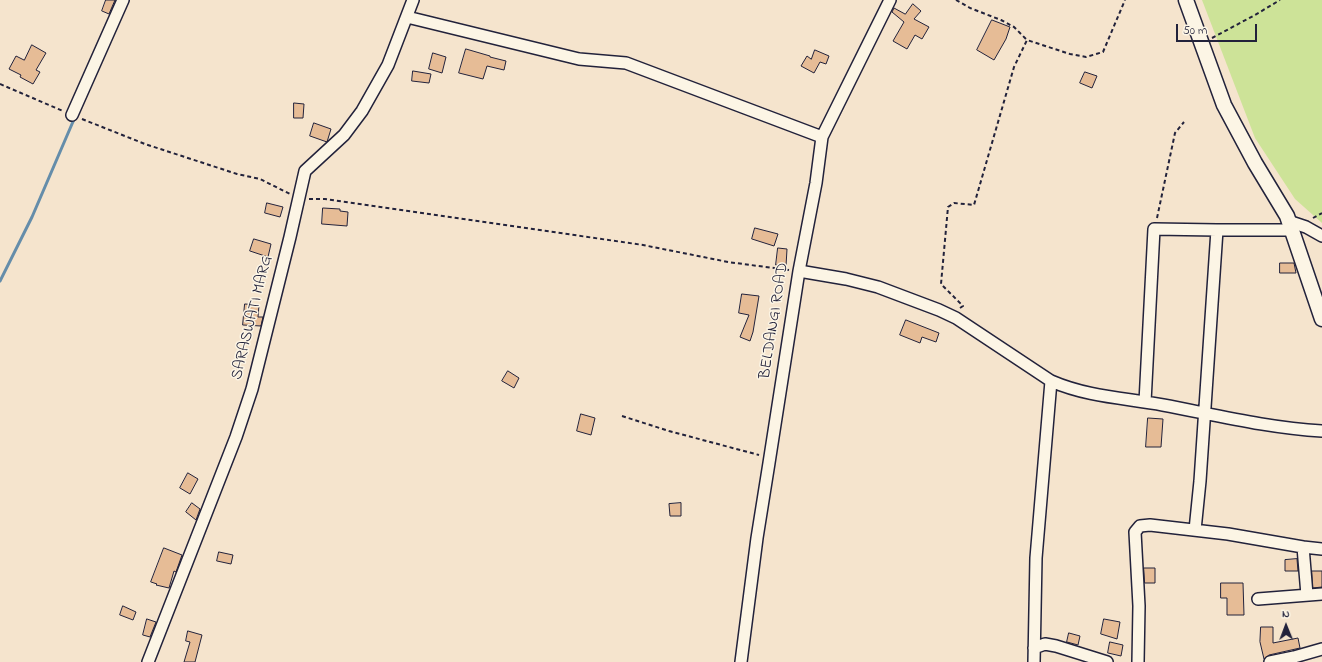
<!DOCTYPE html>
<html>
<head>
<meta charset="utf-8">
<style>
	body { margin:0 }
	#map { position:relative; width:1322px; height:662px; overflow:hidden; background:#f5e4cd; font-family:"Indie Flower",sans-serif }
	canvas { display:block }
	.north { position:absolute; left:1266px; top:606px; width:40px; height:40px; -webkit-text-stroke:3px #fcf5e5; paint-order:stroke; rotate:359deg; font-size:11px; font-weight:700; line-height:16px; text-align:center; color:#22223b }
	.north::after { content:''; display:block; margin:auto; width:14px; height:18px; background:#22223b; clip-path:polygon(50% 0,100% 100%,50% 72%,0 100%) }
	.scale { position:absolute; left:1176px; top:24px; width:81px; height:18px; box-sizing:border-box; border:2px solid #22223b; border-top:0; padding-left:5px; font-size:12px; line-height:14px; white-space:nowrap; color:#22223b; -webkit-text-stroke:3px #fcf5e5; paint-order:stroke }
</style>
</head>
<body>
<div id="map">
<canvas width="1322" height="662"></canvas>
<div class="north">N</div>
<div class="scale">50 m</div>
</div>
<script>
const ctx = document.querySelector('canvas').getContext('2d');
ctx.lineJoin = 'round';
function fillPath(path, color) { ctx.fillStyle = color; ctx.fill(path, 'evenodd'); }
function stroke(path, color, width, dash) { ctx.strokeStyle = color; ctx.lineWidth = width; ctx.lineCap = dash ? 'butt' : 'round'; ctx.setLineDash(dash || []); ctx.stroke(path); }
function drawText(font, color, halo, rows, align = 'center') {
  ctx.font = font + ' "Indie Flower",sans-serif'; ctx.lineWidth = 3; ctx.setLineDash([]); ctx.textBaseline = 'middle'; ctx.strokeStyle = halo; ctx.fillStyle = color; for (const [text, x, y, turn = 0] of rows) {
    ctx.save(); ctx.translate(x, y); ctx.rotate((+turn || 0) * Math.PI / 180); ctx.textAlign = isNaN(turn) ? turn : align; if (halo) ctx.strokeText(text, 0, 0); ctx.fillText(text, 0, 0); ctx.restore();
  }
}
fillPath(new Path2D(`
	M1202,0H1322V223L1295,199L1255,138Z`), '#cde398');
stroke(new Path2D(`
	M0,281L32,217L75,117`), '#658daa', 3);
const building = new Path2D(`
	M106,0H115L109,14L102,11Z
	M913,4L921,11L914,19L929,27L922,39L915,35L907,49L893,41L904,22L892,12L894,8L905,14Z
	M992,20L1010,27L1006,39L994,60L977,50Z
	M32,45L46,53L36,70L40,72L33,84L20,77L21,75L9,69L16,56L24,60Z
	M466,49L490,56V57L506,61L504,70L487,66L483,79L459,73Z
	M815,50L829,56L826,64L820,62L814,73L801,66L807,56L811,59Z
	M433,53L446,57L442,73L429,69Z
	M413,71L431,74L429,83L412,81Z
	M1085,72L1097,76L1092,88L1080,83Z
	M294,103L304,104L303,118H294Z
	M314,123L331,129L327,142L310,136Z
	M267,203L283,207L280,217L265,213Z
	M323,208L340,209V211L348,212L347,226L322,224Z
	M755,228L778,234L774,246L752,239Z
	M254,239L271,244L268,257L250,251Z
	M778,248L787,249L786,266L776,265Z
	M1280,263H1294L1296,273H1280Z
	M742,294L759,296L753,332L750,341L740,337L749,315L739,313Z
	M245,304L259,305L258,317H263L261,326L243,325Z
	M906,320L939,333L936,342L922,337L920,343L900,335Z
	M508,371L519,378L514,388L502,381Z
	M581,414L595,418L591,435L577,431Z
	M1148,418L1163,419L1161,447H1146Z
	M188,473L198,479L190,494L180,488Z
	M192,503L200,509L196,520L186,512Z
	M681,503V516H670L669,504Z
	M164,548L182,555L176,572L174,571L169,588L156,585L157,584L151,582Z
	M219,552L233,555L231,564L217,561Z
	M1297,559L1298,571H1285V560Z
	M1144,568H1155V583H1145Z
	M1312,571H1322V587L1313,588Z
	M1221,583H1243L1244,615H1227V598H1221Z
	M123,606L136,612L133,620L120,615Z
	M147,619L156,622L150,637L143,635Z
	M1104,619L1120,622L1117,639L1101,634Z
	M1261,627H1273V643L1298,638L1300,648L1269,655L1264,659L1260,642Z
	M188,631L202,635L195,662H184L190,642L186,641Z
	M1069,633L1080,636L1078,645L1067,642Z
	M1110,642L1123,645L1121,656L1108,653Z`);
fillPath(building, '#e6bc96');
stroke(building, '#22223b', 1);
const minor = new Path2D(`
	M407,17L579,59L626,63L822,137
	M72,115L123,0
	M1288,221L1306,227L1322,236
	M799,271L846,279L878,287L939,310L956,318L1051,381C1088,397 1125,398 1163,405C1216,415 1268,428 1322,431
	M1145,402L1154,229L1217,230
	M1195,530L1200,481L1217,230H1292
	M1307,595L1303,547L1322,549
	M1258,599L1322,594
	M1034,648L1045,644L1056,646L1107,662
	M148,662L236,437L252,389L290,237L305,171L344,135L362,111L388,65L413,0
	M741,662L757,538L769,463L799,271L816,183L822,137L890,0
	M1034,662L1036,558L1051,381
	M1138,662L1139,606L1135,532L1140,526L1150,525L1228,534L1303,547
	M1270,662L1294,657L1322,649`);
const tertiary = new Path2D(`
	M1186,0L1224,105L1255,163L1287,216L1322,319`);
stroke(minor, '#22223b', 14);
stroke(tertiary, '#22223b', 17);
stroke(new Path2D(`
	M956,0L970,8L1001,20L1014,27L1027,40
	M1212,38L1255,15L1280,0
	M0,84L63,111
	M82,119L145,144L237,174L260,179L290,194
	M309,199H325L643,245L728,262L789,270
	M1157,218L1175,133L1184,122
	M1313,218L1322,213
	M960,308L963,306L941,284L948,207L954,203L974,205L1014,67L1027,40L1070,54L1086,57L1103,52L1125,0
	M622,416L669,431L759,455`), '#22223b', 2, [4, 3]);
stroke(minor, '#fcf5e5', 11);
stroke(tertiary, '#fcf5e5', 14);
drawText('16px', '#22223b', '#fcf5e5', [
	["SARASWATI MARG",253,318,-76],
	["BELDANGI ROAD",775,321,-81]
]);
</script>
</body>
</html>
